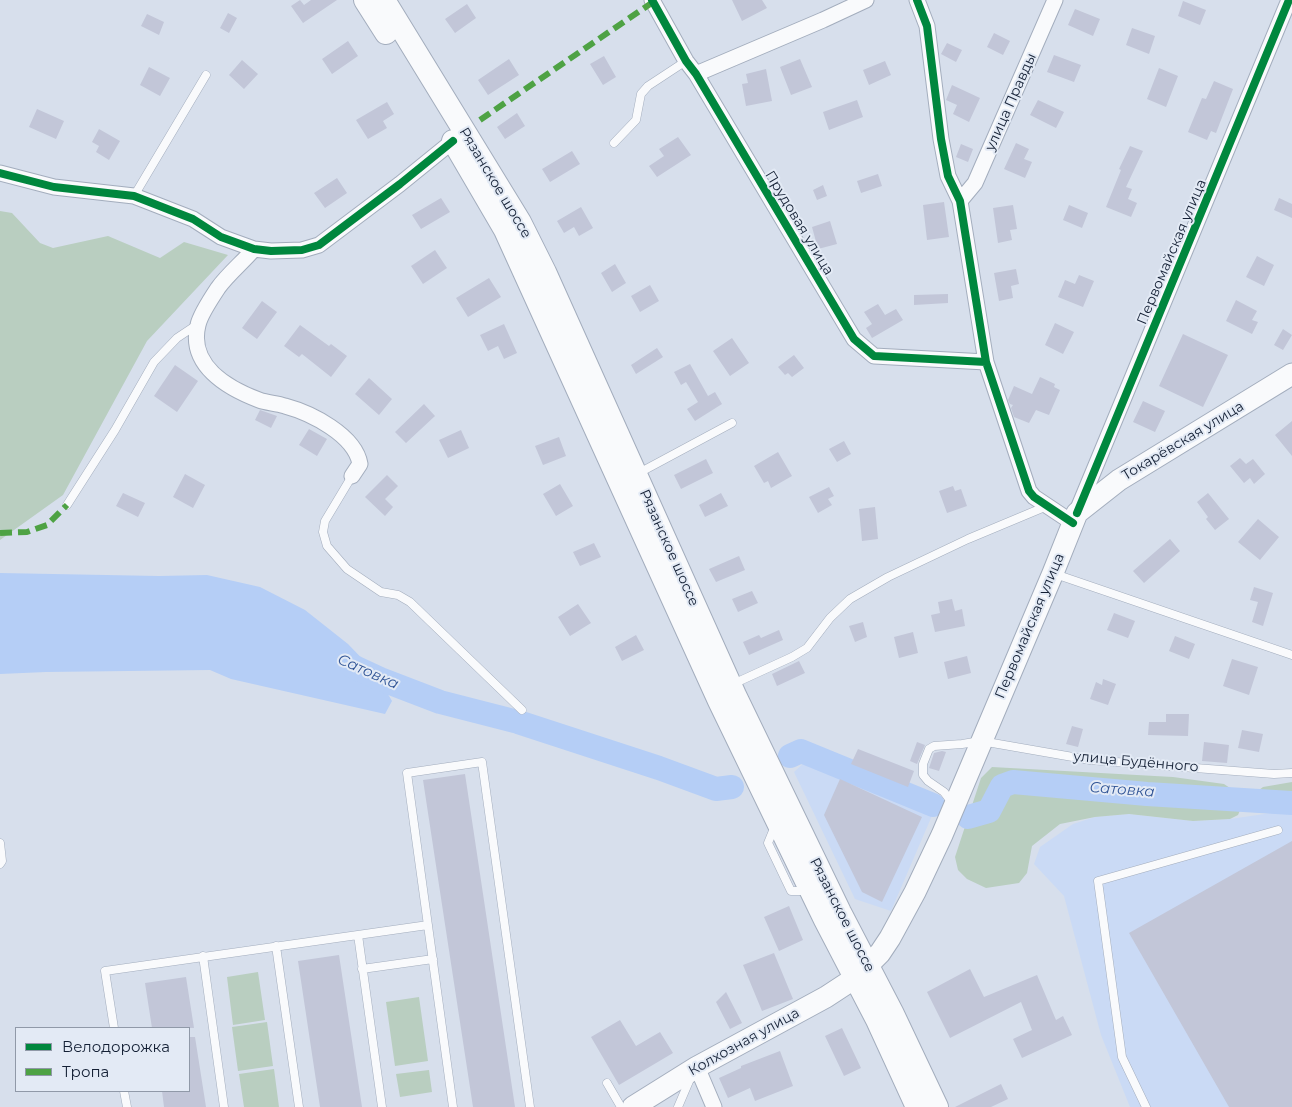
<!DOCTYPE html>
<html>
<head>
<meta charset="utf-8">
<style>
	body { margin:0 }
	#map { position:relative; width:1292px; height:1107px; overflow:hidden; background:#d7dfec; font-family:Montserrat,sans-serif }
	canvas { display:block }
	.legend { position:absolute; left:15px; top:1027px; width:175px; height:65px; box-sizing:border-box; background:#e3eaf5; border:1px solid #9099a8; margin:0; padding:6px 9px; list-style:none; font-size:15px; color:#142035 }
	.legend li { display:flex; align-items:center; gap:10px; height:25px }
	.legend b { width:25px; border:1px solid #9099a8 }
</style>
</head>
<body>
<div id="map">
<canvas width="1292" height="1107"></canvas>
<ul class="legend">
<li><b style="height:6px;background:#00873e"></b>Велодорожка</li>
<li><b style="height:6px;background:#4ea244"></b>Тропа</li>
</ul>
</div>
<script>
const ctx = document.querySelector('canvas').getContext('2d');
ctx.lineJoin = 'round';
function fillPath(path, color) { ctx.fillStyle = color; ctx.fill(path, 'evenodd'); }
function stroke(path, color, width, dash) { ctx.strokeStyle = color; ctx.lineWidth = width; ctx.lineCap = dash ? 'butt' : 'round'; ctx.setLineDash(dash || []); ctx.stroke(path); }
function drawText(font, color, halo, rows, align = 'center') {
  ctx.font = font + ' Montserrat,sans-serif'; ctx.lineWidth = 4; ctx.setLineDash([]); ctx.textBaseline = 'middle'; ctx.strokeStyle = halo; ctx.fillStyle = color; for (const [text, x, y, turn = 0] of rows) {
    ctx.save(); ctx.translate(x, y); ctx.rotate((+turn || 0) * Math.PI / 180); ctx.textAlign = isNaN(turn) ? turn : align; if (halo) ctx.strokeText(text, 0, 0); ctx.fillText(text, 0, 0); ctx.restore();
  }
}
fillPath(new Path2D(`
	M806,761L934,811L891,911L855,899L794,772Z
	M1292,810V1107H1130L1101,1035L1064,896L1034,864L1040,847L1073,824L1095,817L1129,814L1193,821L1230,819Z`), '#cadaf5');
fillPath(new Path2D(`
	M0,211L12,213L40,243L53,248L108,236L160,258L184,242L228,255L147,341L63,495L0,540Z
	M992,767L1173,777L1224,784L1239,794L1241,808L1238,815L1230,819L1193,821L1129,814L1095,817L1060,824L1032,846L1027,873L1019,883L986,888L967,879L958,870L955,857L981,778Z
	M1292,782V810L1268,809L1256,806L1255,793L1263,787Z
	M258,972L265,1020L233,1025L227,977Z
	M419,997L428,1061L395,1066L386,1002Z
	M267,1022L273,1066L238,1071L232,1027Z
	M274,1069L279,1107H244L239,1074Z
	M429,1070L432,1092L400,1097L396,1074Z`), '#b9cec0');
fillPath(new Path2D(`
	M0,573L159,576L207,575L260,587L305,610L348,644L375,672L392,701L385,714L231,679L210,670L46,672L0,674Z`), '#b5cef6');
stroke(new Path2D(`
	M352,666L380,679L440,702L518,722L659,768L716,789L732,787
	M790,756L801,751L933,805
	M968,817L989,811L1002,786L1013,782L1147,794L1292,803`), '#b5cef6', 24);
fillPath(new Path2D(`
	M300,0L304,5L311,0H337L303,23L291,6Z
	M732,0H762L767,8L742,21Z
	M1183,1L1206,10L1200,25L1178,16Z
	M467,4L476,18L455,33L445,19Z
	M1075,9L1100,19L1093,36L1068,25Z
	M228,13L237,18L229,33L220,28Z
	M147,14L164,22L159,35L141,26Z
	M1132,28L1155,36L1149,54L1126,45Z
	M994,33L1010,41L1003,55L987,47Z
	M348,41L358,56L332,74L322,59Z
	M947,43L962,50L956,62L941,54Z
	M1054,55L1081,65L1074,82L1047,72Z
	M604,56L616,77L603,85L590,64Z
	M509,59L519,75L488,95L478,80Z
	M800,59L812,87L791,95L780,67Z
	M242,60L258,74L244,89L229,75Z
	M885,61L891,75L869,85L863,70Z
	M149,67L170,78L160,96L140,85Z
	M1159,68L1178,76L1166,107L1147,99Z
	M766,69L772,101L746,106L742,84L748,83L746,74Z
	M1214,81L1233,89L1216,133L1211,131L1207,140L1188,132L1202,98L1206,99Z
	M952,85L980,98L969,122L953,114L957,105L946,100Z
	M857,100L863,117L829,130L823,112Z
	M1038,100L1064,112L1056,128L1030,115Z
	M387,102L394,114L383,121L387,128L368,139L356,120Z
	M37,109L64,121L56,139L29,127Z
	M517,113L525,126L505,139L497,127Z
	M99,129L120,141L109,160L96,152L99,146L92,142Z
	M678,137L691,155L657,177L649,166L664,156L659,149Z
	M1016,143L1029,149L1024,159L1032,162L1025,178L1004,169Z
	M961,144L973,149L968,162L956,157Z
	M1130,146L1143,151L1126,187L1132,189L1128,199L1137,203L1131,217L1106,207L1121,170L1119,169Z
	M572,151L580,164L550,182L542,169Z
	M878,174L882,186L861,193L857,181Z
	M337,178L347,193L325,208L314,193Z
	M823,185L827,196L817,200L813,190Z
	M441,198L450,212L421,229L412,215Z
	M1279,198L1292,204V218L1274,210Z
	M944,202L949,237L927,240L923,205Z
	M1013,205L1017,229L1010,230L1012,240L998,243L993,208Z
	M1069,205L1088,213L1082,228L1063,220Z
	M581,207L593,228L579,236L574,227L564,233L557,221Z
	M830,221L837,244L818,249L812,227Z
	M435,250L447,268L423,284L411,266Z
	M1257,256L1274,265L1264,286L1246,277Z
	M615,264L626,283L612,292L601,273Z
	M1016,269L1019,284L1011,286L1013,298L999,301L994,273Z
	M1079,275L1094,281L1083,307L1058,297L1065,280L1075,284Z
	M489,278L501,297L468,317L456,298Z
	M650,285L659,301L640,312L631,296Z
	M948,294V303L914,305V295Z
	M1236,300L1257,311L1252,320L1258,322L1252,334L1226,321Z
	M262,301L277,312L257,339L242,328Z
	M878,304L885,315L896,309L903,320L872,338L866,328L872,324L864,312Z
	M1055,323L1074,332L1063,354L1045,345Z
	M504,324L517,353L504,359L498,346L488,351L480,335Z
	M300,325L329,346L331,344L347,356L331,377L302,354L299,357L284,346Z
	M1283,329L1292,335L1283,350L1274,345Z
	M1183,334L1228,355L1203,407L1159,386Z
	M732,338L749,363L730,376L713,351Z
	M657,348L663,357L636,374L631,365Z
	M794,355L804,368L792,377L788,373L785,375L778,367Z
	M690,364L708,396L715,392L722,404L695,421L687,409L698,402L686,382L681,385L674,372Z
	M175,365L198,381L177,412L154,396Z
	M1040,377L1055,384L1054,387L1060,390L1049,415L1036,410L1029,423L1014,417L1011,408L1013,405L1010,404L1008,400L1014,386L1032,394Z
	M369,378L392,399L379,415L355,394Z
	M1143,401L1165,411L1155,432L1133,422Z
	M424,404L435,416L406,443L395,432Z
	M260,410L277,416L271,428L255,420Z
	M1292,421V456L1275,435Z
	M309,429L327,439L317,456L299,445Z
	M461,430L469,448L448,458L439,440Z
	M559,437L566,456L543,465L535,446Z
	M844,441L851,454L837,462L829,449Z
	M778,452L792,476L771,488L768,481L764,483L754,466Z
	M1240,458L1246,464L1253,459L1265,474L1254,484L1250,478L1244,483L1230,466Z
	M706,459L713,473L681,489L674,475Z
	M185,474L205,485L193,508L173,497Z
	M387,475L398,486L385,499L393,507L385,516L365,497Z
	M560,484L573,506L556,516L543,494Z
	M953,486L955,491L961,489L967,506L947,513L939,491Z
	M829,487L834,496L828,499L832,505L818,513L809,497Z
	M123,493L145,503L138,517L116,506Z
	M721,493L728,506L705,517L699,505Z
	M1208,493L1229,519L1215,530L1206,519L1208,517L1197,502Z
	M875,507L878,539L862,541L859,509Z
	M1258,519L1279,537L1260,560L1238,542Z
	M1170,539L1180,551L1144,583L1133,571Z
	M594,543L601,557L580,566L573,552Z
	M739,556L745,570L716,582L709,569Z
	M1254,587L1273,593L1263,626L1252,622L1258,602L1250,600Z
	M752,591L758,603L738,612L732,599Z
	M952,599L955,611L962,609L965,626L935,632L931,615L940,613L938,602Z
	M578,604L591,623L570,636L558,617Z
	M1114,613L1135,621L1128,638L1107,630Z
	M863,622L867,637L855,642L849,626Z
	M779,630L783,640L749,655L743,642L759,635L761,638Z
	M913,632L918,653L899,658L894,637Z
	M636,635L644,650L622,661L615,647Z
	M1175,636L1195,644L1189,659L1169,651Z
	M967,656L971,673L948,679L944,662Z
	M1232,659L1258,667L1249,695L1223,686Z
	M799,661L805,673L777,686L772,674Z
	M1103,679L1116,684L1108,705L1090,699L1096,682L1102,685Z
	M1166,714H1189L1188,736L1148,735L1149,722H1166Z
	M1072,726L1083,729L1078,747L1066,744Z
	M1242,730L1263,734L1259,752L1238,748Z
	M917,742L925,745L917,764L910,761Z
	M1204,742L1229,745L1227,763L1202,761Z
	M858,749L914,771L908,787L851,764Z
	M942,751L946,752L939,771L929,768L934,753Z
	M465,774L515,1107H473L437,872L423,780Z
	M840,779L922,817L882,902L862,892L824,815Z
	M1292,841V1107H1229L1129,933Z
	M789,906L803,940L779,951L764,917Z
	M774,953L793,999L762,1011L743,965Z
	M339,955L362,1107H320L312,1054L298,961Z
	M970,969L984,997L1037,975L1056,1020L1063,1016L1072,1035L1022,1058L1013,1039L1032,1030L1021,1002L950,1038L927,992Z
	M186,977L194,1028H152L145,983Z
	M726,992L742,1023L730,1029L716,1002Z
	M620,1020L636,1046L660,1032L673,1053L619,1085L591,1037Z
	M842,1028L861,1068L844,1076L825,1036Z
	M189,1037H195L206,1107H164L162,1091H189Z
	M780,1051L793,1086L755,1101L750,1088L728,1098L719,1078L741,1068V1066Z
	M1001,1084L1008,1099L991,1107H955Z`), '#c2c6d8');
const lane = new Path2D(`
	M614,143L636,120L641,94L648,86L686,61
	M134,196L206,75
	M637,474L732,423
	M352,476L325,521L323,532L327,546L347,569L381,592L398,595L410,602L522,710
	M67,505L115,430L154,362L177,338L198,324
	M1055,574L1292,655
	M733,684L792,657L807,648L830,618L850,599L888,577L968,539L1047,506
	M953,804L944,792L928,781L923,775V764L929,749L934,746L962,744L981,741L1090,760L1274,774L1292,773
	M775,826L768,843L791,891H807
	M0,843L2,861L0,864
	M358,935L382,1107
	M276,946L299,1107
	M203,956L224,1107
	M362,969L433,959
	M114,1028L105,971L428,925
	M607,1083L621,1107
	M124,1091L127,1107
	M453,1107L407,773L482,762L530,1107
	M678,1107L690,1079
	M1146,1107L1122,1057L1098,881L1278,830`);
const street = new Path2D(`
	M652,0L686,61L696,74L854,339L874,356L986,362
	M917,0L927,26L941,139L948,176L960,201L986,362L1029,491L1034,497L1073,523
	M696,74L823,20L866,0
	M0,173L54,187L134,196L193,219L221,237L254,249L271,251L302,250L319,245L400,184L453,141
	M960,201L975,183L1055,0
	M254,249C243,262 228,274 218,288C212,297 200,315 198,325C188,365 227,388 259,400C267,403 276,403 285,406C311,413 355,435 360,464L352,476
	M1077,511L1289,0
	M697,1067L714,1107`);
const secondary = new Path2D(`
	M633,1107L697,1067L826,997L855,978L880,953L890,938L915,892L942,835L1053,573L1077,513L1119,480L1292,374`);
const primary = new Path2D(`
	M365,0L386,33
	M384,0L520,222L545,272L735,695L840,912L892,1012L937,1107
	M453,141L505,230L719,701L825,920L877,1020L917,1107`);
stroke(lane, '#a3adbd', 9);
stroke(street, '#a3adbd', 17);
stroke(secondary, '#a3adbd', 23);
stroke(primary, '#a3adbd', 24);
stroke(lane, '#f9fafc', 8);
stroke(street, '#f9fafc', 15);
stroke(secondary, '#f9fafc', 21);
stroke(primary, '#f9fafc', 22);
stroke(new Path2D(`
	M480,120L653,2
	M0,533L27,532L47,525L67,505`), '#4ea244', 6, [12, 6]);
stroke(new Path2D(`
	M652,0L686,61L696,74L854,339L874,356L986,362
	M917,0L927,26L941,139L948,176L960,201L986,362L1029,491L1034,497L1073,523
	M0,173L54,187L134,196L193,219L221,237L254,249L271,251L302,250L319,245L400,184L453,141
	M1077,513L1289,0`), '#00873e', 8);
drawText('14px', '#142035', '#e3eaf5', [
	["улица Правды",1011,102,-66],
	["Рязанское шоссе",495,183,59],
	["Прудовая улица",799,223,59],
	["Первомайская улица",1172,252,-67],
	["Токарёвская улица",1183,441,-31],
	["Рязанское шоссе",669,548,66],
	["Первомайская улица",1030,626,-67],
	["улица Будённого",1136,762,5],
	["Рязанское шоссе",842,915,63],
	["Колхозная улица",744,1042,-29]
]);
drawText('italic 15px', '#325697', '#e3eaf5', [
	["Сатовка",368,672,24],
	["Сатовка",1122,790,4]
]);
</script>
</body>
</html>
